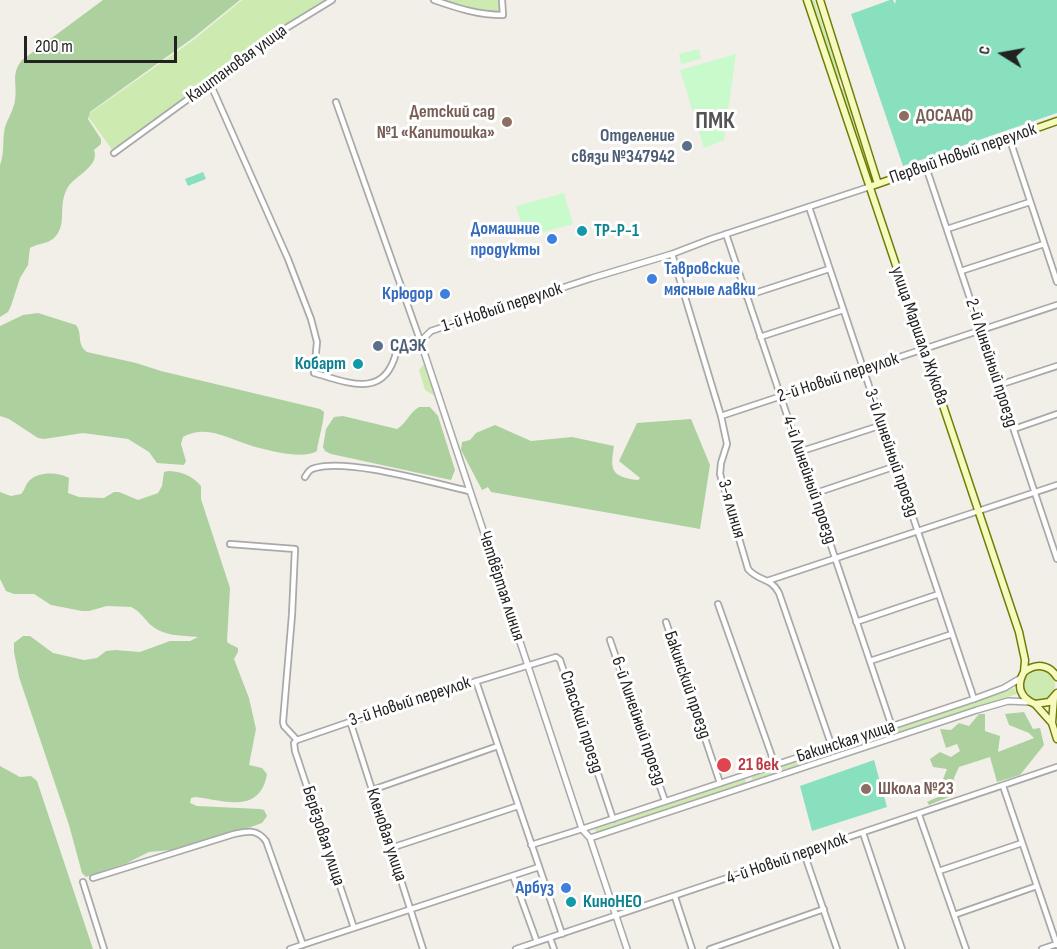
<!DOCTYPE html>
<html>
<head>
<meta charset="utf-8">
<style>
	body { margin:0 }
	#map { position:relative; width:1057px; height:949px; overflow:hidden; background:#f2efe9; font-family:"Sofia Sans Condensed",sans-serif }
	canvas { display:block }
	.north { position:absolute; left:973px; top:24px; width:60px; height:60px; -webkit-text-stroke:4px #fff; paint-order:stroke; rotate:281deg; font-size:16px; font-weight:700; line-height:24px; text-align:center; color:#222 }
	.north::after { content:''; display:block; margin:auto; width:21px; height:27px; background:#222; clip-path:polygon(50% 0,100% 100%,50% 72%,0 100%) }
	.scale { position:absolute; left:24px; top:36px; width:153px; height:27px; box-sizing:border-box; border:3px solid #222; border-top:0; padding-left:8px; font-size:18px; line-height:21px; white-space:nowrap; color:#222; -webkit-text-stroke:4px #fff; paint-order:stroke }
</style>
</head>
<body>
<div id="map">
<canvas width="1057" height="949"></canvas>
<div class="north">С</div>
<div class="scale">200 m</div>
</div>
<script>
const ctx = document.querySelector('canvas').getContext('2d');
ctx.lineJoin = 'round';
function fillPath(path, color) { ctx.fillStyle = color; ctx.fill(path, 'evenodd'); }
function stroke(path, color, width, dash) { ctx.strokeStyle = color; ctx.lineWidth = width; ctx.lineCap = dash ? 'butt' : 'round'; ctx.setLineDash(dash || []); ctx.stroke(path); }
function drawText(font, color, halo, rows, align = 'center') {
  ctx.font = font + ' "Sofia Sans Condensed",sans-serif'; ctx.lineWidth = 6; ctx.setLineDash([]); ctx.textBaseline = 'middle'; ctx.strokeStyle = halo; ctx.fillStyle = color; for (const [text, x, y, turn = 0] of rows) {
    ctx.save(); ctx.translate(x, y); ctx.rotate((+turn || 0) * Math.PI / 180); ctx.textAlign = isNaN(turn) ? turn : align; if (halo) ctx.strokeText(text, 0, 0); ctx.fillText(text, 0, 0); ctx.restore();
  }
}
fillPath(new Path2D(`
	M242,0H332L283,30L113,151L87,115L192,41Z
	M434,0H502V14L470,12Z
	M809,0H814L841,79L835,80Z
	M845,88L872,171L867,172L839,90Z
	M425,363L435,396L425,390L419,370Z
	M1023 685a16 16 0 1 1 32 0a16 16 0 1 1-32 0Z
	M1014,688L1017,694L870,742L869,738Z
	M862,740L863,744L753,780L751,777Z
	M745,778L746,783L596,833L595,829Z`), '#cdebb0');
fillPath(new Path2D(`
	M103,0H240L193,38L90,112L88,119L101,139V144L94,150C100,166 76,175 68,187C58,204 66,220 58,233C51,245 40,242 30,248L28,265L20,278L11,306L8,312L0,317V165C5,152 2,140 5,127C8,118 14,109 15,100C18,84 10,75 22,60Z
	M38,313L76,325C83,335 76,344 87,352L136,363L161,371L320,409L324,412C324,421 318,441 317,451C303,460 267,450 252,446C228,439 207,424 183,437L181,444L186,461L184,465L157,463L149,452L128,439L83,433L44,439L38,438L9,419L0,416V326L23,315Z
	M419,407H430L438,416L455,470L451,480L331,454L325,451L323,447L326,429L334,417L343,416L397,429C406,424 409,413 419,407Z
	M691,419L710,465L700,529L491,492L488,487L482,490L461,450L462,442L470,440L476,433L495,425L531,441L572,437L614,446C610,470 611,477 638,480L640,478L619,461L637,423Z
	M168,471C180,471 193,476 201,486V499L230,588L227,641L228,643L238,648V652L234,659L249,698L256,729L249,765L262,768L267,774C260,814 226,801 196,797L191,798L190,803L197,806L260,809L264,810L267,816L262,823L251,827L171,850L149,852L127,863L86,877L82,873L69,825L19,677L14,652V643L23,636H30L53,653L84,660L97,658L106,651L115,650L140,652L170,641H190L198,637C182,635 166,637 152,626C145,620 140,611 131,607L107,606L89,611H82L51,605L34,594H14L6,591L0,579V492L11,496L21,494C25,490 25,485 29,481C38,471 59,472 69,478L68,493L79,497L104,498L114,492H119L138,500L158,493L162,486L164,472Z
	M1024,712L1033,729L1040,728L1044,745L1020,775L997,782L990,757L959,767L954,778L956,794L929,805L927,802L942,795L943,779L947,769L933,767L930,759L940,752L951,757L960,751L957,744L946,748L940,729L951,730L959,723L969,726L979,714H985V731L1000,736L998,752L1034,738L1029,733L1009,725L1005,714Z
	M0,766L20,777L31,776L37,781L93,949H0Z`), '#add19e');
fillPath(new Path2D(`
	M699,49L701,59L681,64L679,54Z
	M736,54L724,140L704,148L680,70Z
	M564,193L573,224L525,237L516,206Z`), '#c8facc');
fillPath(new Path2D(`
	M890,0H893L895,4L896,0H1057V113L903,166L851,14Z
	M203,172L206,179L188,186L185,179Z
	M874,760L887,807L812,831L800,786Z`), '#88e0be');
const minor = new Path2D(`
	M434,0C457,8 478,15 503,15L502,0
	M210,83L288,259L311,319L317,342L314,373C347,382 384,400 396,353L421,343L336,102
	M1009,137L1057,282
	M114,153L283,30L332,0
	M926,167L1057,559
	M809,207L974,699
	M947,229L1030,202
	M726,234L892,727
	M672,254L721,416L727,444L721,463L720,474L748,569C759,582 771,577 779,593L832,747
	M961,271L1044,244
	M746,296L829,269
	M760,337L843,310
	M999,385L1057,366
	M721,416L1057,305
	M1014,429L1057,414
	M799,452L882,425
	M305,477C308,472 310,469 315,468C349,458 432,483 469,491
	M813,494L896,466
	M230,544L295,549L292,615L283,722L284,726L297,740
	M767,581L1057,485
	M718,604L775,765
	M666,622L720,783
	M856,622L939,594
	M610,640L665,801
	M870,661L952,634
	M476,681L562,934
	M350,721L423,949
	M1003,786L1057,945
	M372,790L498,746
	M919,815L966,949
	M863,833L902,949
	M531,845L582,829
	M391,848L518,806
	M804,853L837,949
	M939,871L1022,843
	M513,876L537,942
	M93,878L234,834C248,831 257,829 266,841L303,945
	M83,882L104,949
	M675,897L692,949
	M954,915L1037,886
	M354,928L295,751L294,743L297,740L405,703L556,657L560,660L613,819
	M550,938L554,949
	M290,949L539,867
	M516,949L1057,767
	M710,949L824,909
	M1042,949L1057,944`);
const tertiary = new Path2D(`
	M582,829L974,699L1004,688L1021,678
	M590,838L977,710L1008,701L1029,702
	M627,949L590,838L582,829L421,343L424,338L431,331L592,278L672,254L711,239L869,187`);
const secondary = new Path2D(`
	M807,0L1019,632L1025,660L1024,672
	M820,0L878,184
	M869,187L1057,121
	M1057,677C1049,664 1036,663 1024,672C1016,686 1020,698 1035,704L1049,702L1057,693
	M1035,704L1052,723L1057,739
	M1052,723L1054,698`);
stroke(minor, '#a9a9a9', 8);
stroke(tertiary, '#a9a9a9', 8);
stroke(secondary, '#707d05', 9);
stroke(minor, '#fff', 4.5);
stroke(tertiary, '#fff', 5);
stroke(secondary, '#f7fabf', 6);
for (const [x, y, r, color] of [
	[904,116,6,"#8d6e63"],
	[507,122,6,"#8d6e63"],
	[687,146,6,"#5c6f8a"],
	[582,231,6,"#0f9aa8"],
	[552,239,6,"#3f7fe0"],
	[652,279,6,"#3f7fe0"],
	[445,294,6,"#3f7fe0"],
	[378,346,6,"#5c6f8a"],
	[358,364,6,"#0f9aa8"],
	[724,765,8,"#e0444e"],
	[866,789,6,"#8d6e63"],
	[566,888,6,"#3f7fe0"],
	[571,902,6,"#0f9aa8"]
]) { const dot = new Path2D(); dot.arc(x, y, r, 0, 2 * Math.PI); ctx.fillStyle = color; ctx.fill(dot); stroke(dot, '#fff', 2); }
drawText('18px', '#222', '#fff', [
	["Каштановая улица",237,64,-36],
	["Первый Новый переулок",963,154,-19],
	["1-й Новый переулок",502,308,-18],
	["улица Маршала Жукова",919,336,71],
	["2-й Линейный проезд",991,363,72],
	["2-й Новый переулок",838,378,-18],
	["3-й Линейный проезд",891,453,71],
	["4-й Линейный проезд",809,480,71],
	["3-я линия",731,509,74],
	["Четвёртая линия",501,586,72],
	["Бакинский проезд",687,685,71],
	["3-й Новый переулок",410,702,-18],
	["6-й Линейный проезд",638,721,71],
	["Спасский проезд",581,722,72],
	["Бакинская улица",846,742,-18],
	["Кленовая улица",386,835,72],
	["Берёзовая улица",323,836,72],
	["4-й Новый переулок",787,859,-19]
]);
drawText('bold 18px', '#785e54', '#fff', [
	["Детский сад",495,112,"right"],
	["№1 «Капитошка»",495,133,"right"],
	["ДОСААФ",916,116],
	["Школа №23",878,789]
], 'left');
drawText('bold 18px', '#4e5e75', '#fff', [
	["Отделение",675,136],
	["связи №347942",675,157],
	["СДЭК",390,346,"left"]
], 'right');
drawText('bold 18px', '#366cbe', '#fff', [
	["Домашние",540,229],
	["продукты",540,250],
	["Тавровские",664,269,"left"],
	["мясные лавки",664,290,"left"],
	["Крюдор",433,294],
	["Арбуз",554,888]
], 'right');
drawText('bold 18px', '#0d838f', '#fff', [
	["ТР-Р-1",594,231],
	["Кобарт",346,364,"right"],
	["КиноНЕО",583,902]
], 'left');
drawText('bold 18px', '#be3a42', '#fff', [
	["21 век",738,765]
], 'left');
drawText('bold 24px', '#555', '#fff', [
	["ПМК",715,122]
]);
</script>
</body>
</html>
